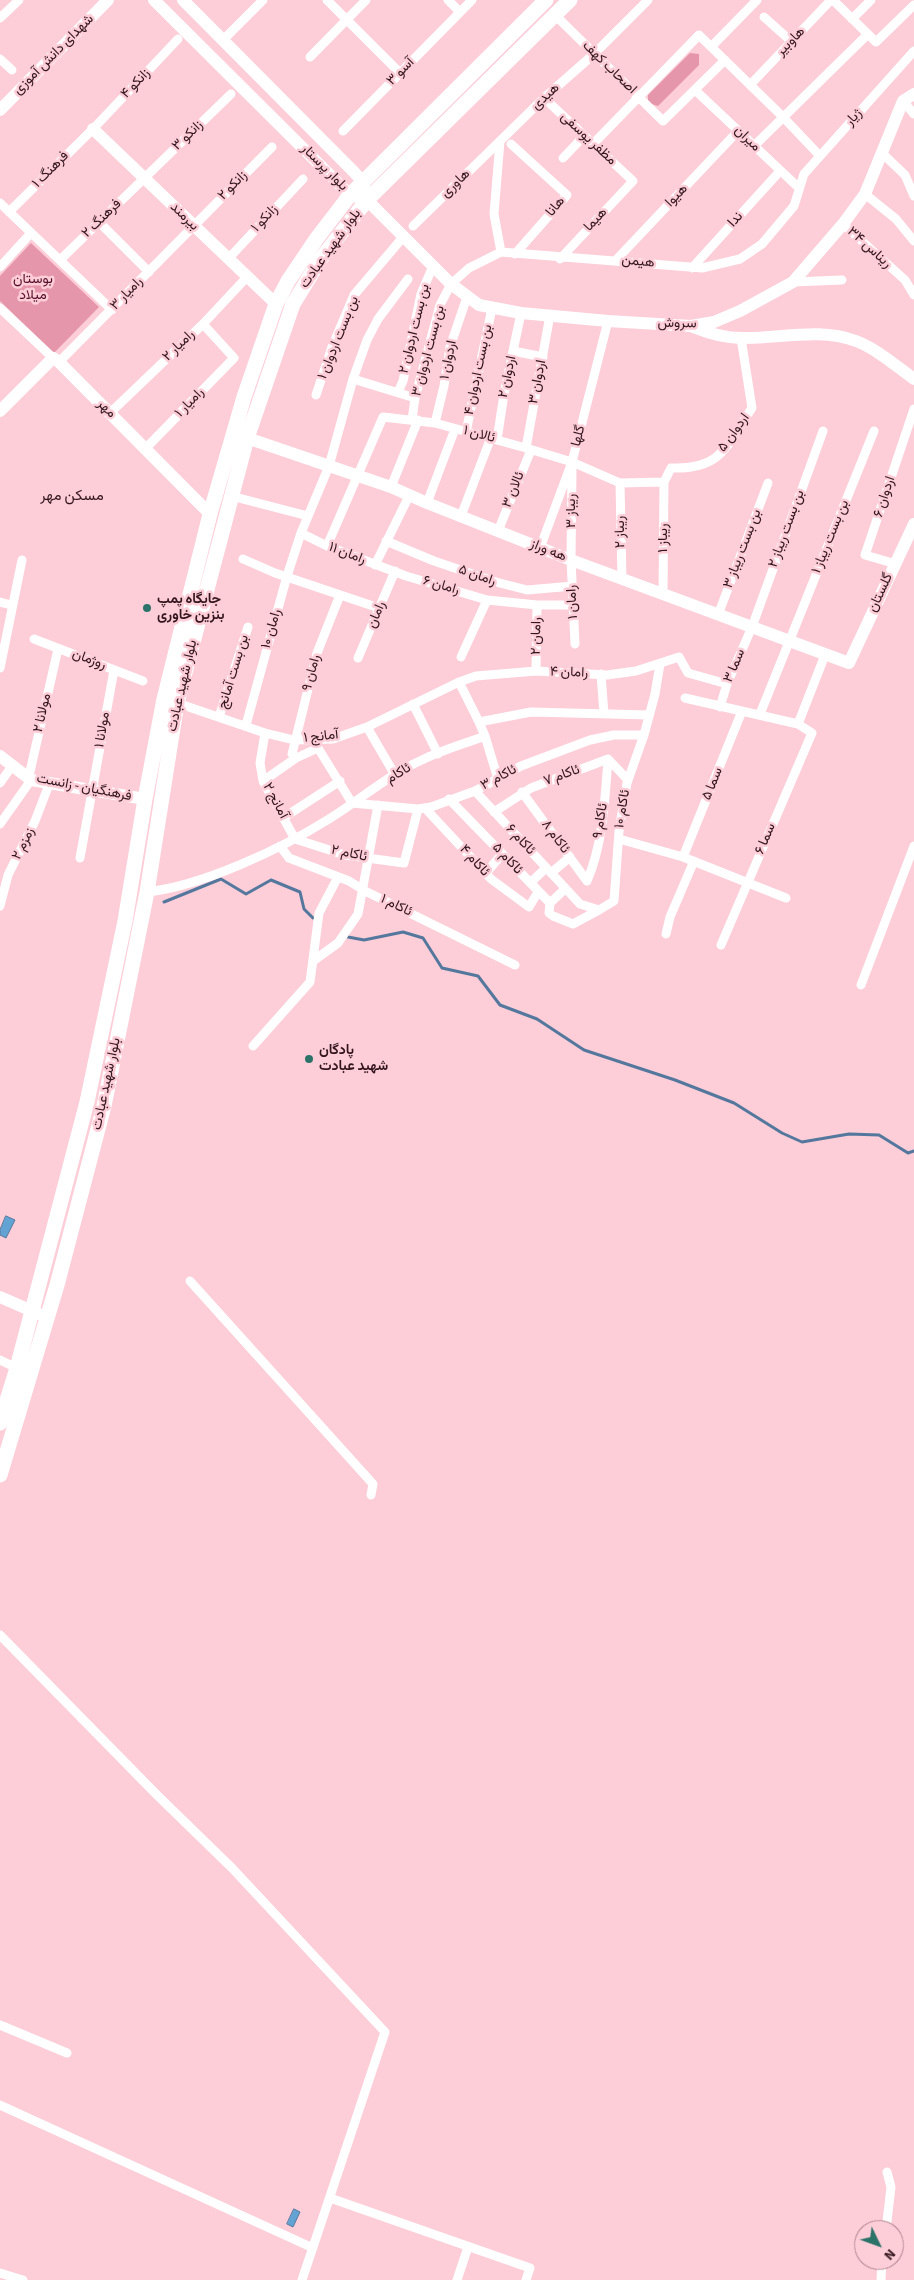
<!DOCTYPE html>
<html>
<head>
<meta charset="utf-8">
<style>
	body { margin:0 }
	#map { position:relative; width:914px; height:2280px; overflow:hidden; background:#fdcdd8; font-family:"Source Sans 3",sans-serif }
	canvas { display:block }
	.north { position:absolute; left:854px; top:2220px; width:50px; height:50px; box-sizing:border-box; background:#fdcdd8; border:1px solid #ac838d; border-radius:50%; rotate:132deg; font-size:14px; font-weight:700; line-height:20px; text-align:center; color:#32151d }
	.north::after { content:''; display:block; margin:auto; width:18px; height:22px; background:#2b7269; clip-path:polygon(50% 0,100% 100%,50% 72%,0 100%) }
</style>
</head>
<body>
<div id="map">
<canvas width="914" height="2280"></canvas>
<div class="north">N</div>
</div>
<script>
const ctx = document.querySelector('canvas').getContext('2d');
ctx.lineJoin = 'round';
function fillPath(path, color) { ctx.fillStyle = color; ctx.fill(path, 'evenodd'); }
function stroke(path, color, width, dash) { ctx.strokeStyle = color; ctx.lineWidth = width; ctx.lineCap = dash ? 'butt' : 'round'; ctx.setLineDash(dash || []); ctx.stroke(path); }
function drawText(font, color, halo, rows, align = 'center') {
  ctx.font = font + ' "Source Sans 3",Vazirmatn,sans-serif'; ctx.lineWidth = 5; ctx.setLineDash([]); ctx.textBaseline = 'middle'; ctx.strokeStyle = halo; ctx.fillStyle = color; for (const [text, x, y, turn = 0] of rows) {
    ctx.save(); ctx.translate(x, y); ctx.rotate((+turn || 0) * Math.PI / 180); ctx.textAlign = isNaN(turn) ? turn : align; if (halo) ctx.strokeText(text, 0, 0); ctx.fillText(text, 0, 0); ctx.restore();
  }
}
fillPath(new Path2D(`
	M690,53L699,54V65L658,106L648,103V95Z
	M31,243L99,307L54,353L0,301V276Z`), '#e596aa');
const water = new Path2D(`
	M6,1216L15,1220L6,1238L0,1235V1230Z
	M294,2209L300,2212L293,2227L287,2224Z`);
fillPath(water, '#63a3d4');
stroke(water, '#54789d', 1);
stroke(new Path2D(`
	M164,902L221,879L246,894L271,880L300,892L304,909L313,918
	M348,937L364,940L403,932L423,938L442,968L478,976L500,1005L537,1019L584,1050L675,1080L734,1103L782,1133L802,1142L849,1134L879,1135L908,1153L914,1151`), '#54789d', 3);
stroke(new Path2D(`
	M327,0L400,73
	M448,0L460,12
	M833,0L876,42L914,5
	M555,15L663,121L725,60
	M764,17L792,42
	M0,18L19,0
	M852,19L871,0
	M223,40L263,0
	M711,47L757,0
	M310,57L366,0
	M0,59L12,70
	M750,85L831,0
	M695,90L799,188
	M544,98L633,181L560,259
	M903,101L914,114
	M343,131L472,0
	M500,141L494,214L501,252
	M511,144L567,195L515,254
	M593,144L699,35L783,117L820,156
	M754,146L868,34
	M883,154L905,175L914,196
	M563,158L584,136
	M865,194L896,219L914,241
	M0,203L112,310
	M9,212L93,129L178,39
	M99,222L149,272
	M843,224L905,280L914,295
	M413,226L544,98L594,54L648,0
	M228,259L303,179
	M60,260L231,94
	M616,260L738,131
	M0,267L31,233
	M692,268L780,171
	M793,282L842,280
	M0,308L53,358
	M513,351L543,357
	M59,362L272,147
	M353,379L415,398
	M398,392L403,381L421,294L433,266
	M316,395L332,347L354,295L404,236
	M110,413L203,324L247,277
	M412,420L415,398L440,305L451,284L469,268L501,252L702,268L740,259L762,244L794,206L804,174L914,51
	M435,423L444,386L450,347L467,297
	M466,432L492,308
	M497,440L504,394L521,313
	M526,448L550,315
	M145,449L234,358L203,324
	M572,470L571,560L575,644
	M620,483L622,580
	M391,487L418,420
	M231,496L308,516
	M427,503L455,429
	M461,516L490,440
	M498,531L531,450
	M301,533L327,546L406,576L487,600L537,605
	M386,541L434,561L496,582L527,590L573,586
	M327,546L383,417L435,423L526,448L572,462L620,483L664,482L671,468C722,470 727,445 752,408L741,338
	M540,548L572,462L608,321
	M243,559L275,573L379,608
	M896,564L865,555L914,409
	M375,565L409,496
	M663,595L664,482
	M0,602L11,605
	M718,615L768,483
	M34,639L143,681
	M461,657L487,600
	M358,658L395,571
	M0,668L22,560
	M536,671L537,605H573
	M601,674L604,714
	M459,682L479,722
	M685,698L798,724L812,733L721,945
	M177,703L265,733L294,740L333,739L367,727L459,682L476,676L536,671L607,675L636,671L679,657L688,673L727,684
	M413,704L438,754
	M720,707L727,684L752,627L823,431
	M760,714L874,431
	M219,717L248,627
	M798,724L825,655
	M246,725L287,576L301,533L329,466L353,379L367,340L378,319L408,279
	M367,727L395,775
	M265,733L260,763L263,781L295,839L345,855L404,863L418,809
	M485,736L498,779
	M314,739L318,748L352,803L418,809L431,807L475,791L521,766L590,740L614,735H644
	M292,754L317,653L340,595
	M29,776L58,649
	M263,781L296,758L318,748
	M0,783L12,766
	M475,791L580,904L599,910L614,901L619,831L627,783L644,735L655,694L660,664
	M522,792L587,881
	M449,799L550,903L565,889
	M425,808L491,879L529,907L538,892
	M494,812L531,788L608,759L628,780
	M283,818L340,781
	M0,824L31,780
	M619,839L683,857L786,898
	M280,846L289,858L349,881L365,891L515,965
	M683,857L742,711
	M80,858L114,670
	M486,873L502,854
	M551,873L570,857
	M587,881C603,845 605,798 608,759
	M530,883L546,868
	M147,892C202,886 281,849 329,819C360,800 388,775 422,760C442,750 464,744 485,736L479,722L531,712L649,715
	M550,903L549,913L553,916L573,924L599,910
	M0,906L8,875L35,821L50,782
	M666,934L670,917L694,861
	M313,961L338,943L358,914L378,805
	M861,985L914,846
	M253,1046L310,982L319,913L338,877
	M190,1281L373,1484L371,1495
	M0,1360L21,1370
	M0,1635L157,1795L232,1868L385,2032L302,2280
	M0,2025L67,2053
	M0,2105L313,2248
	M330,2198L530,2268L526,2280
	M886,2230L891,2187L887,2172
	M0,2273L23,2280
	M457,2280L468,2247
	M881,2280L882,2260`), '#fff', 9);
stroke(new Path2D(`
	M154,0L350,195L367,200L451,284L479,305L521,313L608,321L691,326L714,322L740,311L793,282L843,224L865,194L903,101L914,94
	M183,0L353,171L363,182L365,190
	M0,110L108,0
	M93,129L276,304
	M693,327C708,333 725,338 741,338C779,339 819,327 856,341C877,349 896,366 914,379
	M0,411L53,358L59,362L210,514
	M247,438L391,487L427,503L571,560L849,663L914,524
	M0,756L31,780L145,799
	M0,1297L39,1314`), '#fff', 12);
stroke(new Path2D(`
	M0,1423L17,1368L87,1102L125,921L145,799L164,699L210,514L244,397L276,304L288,281L317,238L350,195L546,0
	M0,1475L57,1285L104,1106L147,892L177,703L247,438L293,304L320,260L367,200L570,0`), '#fff', 15);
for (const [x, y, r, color] of [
	[147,608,5,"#2b7269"],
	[309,1059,5,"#2b7269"]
]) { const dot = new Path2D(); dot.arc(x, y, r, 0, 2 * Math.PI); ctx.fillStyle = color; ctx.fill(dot); stroke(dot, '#fdcdd8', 2); }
drawText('14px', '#32151d', '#fdcdd8', [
	["هاوبیر",791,42,-46],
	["شهدای دانش آموزی",54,55,-45],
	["اصحاب کهف",609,68,44],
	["آسو ۳",401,72,-45],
	["زانکو ۴",136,84,-46],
	["هیدی",546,97,-43],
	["ژیار",854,118,-48],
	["زانکو ۳",188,136,-44],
	["مظفر یوسفی",588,139,43],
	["میران",747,139,44],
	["بلوار پرستار",324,168,45],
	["فرهنگ ۱",51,170,-45],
	["هاوری",456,184,-44],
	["زانکو ۲",233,186,-45],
	["هیوا",677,196,-46],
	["هانا",556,207,-50],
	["بیرمند",184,217,44],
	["فرهنگ ۲",102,219,-44],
	["زانکو ۱",265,219,-47],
	["هیما",596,220,-47],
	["ندا",736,220,-48],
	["ریناس ۳۴",869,248,42],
	["بلوار شهید عبادت",331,249,-54],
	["هیمن",638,262,6],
	["رامیار ۳",127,294,-46],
	["سروش",677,324,1],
	["بن بست اردوان ۲",415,329,-76],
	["بن بست اردوان ۱",339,338,-68],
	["رامیار ۲",179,346,-44],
	["بن بست اردوان ۳",429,351,-75],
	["اردوان ۱",449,360,-79],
	["بن بست اردوان ۴",479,370,-78],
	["اردوان ۲",508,377,-78],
	["اردوان ۳",538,382,-79],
	["رامیار ۱",190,403,-46],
	["مهر",106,409,44],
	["اردوان ۵",734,433,-54],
	["ئالان ۱",479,435,15],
	["گلها",579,436,-76],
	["ئالان ۳",514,490,-68],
	["اردوان ۶",885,497,-72],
	["ریباز ۳",572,511,-90],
	["بن بست ریباز ۲",787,529,-70],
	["ریباز ۲",621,532,-91],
	["بن بست ریباز ۱",831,537,-68],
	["ریباز ۱",664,538,-90],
	["بن بست ریباز ۳",743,549,-69],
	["هه وراز",548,551,22],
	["رامان ۱۱",347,554,21],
	["رامان ۵",477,576,19],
	["رامان ۶",441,586,16],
	["گلستان",881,593,-65],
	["رامان ۱",573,602,-93],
	["رامان",377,615,-67],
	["رامان ۱۰",272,629,-74],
	["رامان ۲",537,636,-89],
	["روژمان",89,660,20],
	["سما ۳",735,666,-67],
	["بن بست آمانج",234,672,-73],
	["رامان ۹",312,673,-75],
	["رامان ۴",569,673,2],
	["بلوار شهید عبادت",183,686,-77],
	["مولانا ۲",43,713,-77],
	["مولانا ۱",103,730,-80],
	["آمانج ۱",321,737,-6],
	["ئاکام",399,774,-32],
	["ئاکام ۷",562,776,-20],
	["ئاکام ۳",499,778,-28],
	["سما ۵",713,784,-68],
	["فرهنگیان - زانست",84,788,11],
	["آمانج ۲",275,801,62],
	["ئاکام ۱۰",623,809,-81],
	["ئاکام ۹",601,821,-81],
	["ئاکام ۸",555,837,54],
	["سما ۶",766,839,-67],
	["ئاکام ۶",520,840,47],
	["زمزم ۲",24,844,-64],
	["ئاکام ۲",349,854,12],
	["ئاکام ۵",507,859,47],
	["ئاکام ۴",474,861,48],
	["ئاکام ۱",396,906,26],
	["بلوار شهید عبادت",107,1084,-78]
]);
drawText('14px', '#540f29', '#fdcdd8', [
	["بوستان",33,280],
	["میلاد",33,296]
]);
drawText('bold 14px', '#32151d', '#fdcdd8', [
	["جایگاه پمپ",157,600],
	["بنزین خاوری",157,616],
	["پادگان",319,1051],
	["شهید عبادت",319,1067]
], 'left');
drawText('15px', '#32151d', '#fdcdd8', [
	["مسکن مهر",72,497]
]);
</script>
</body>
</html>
